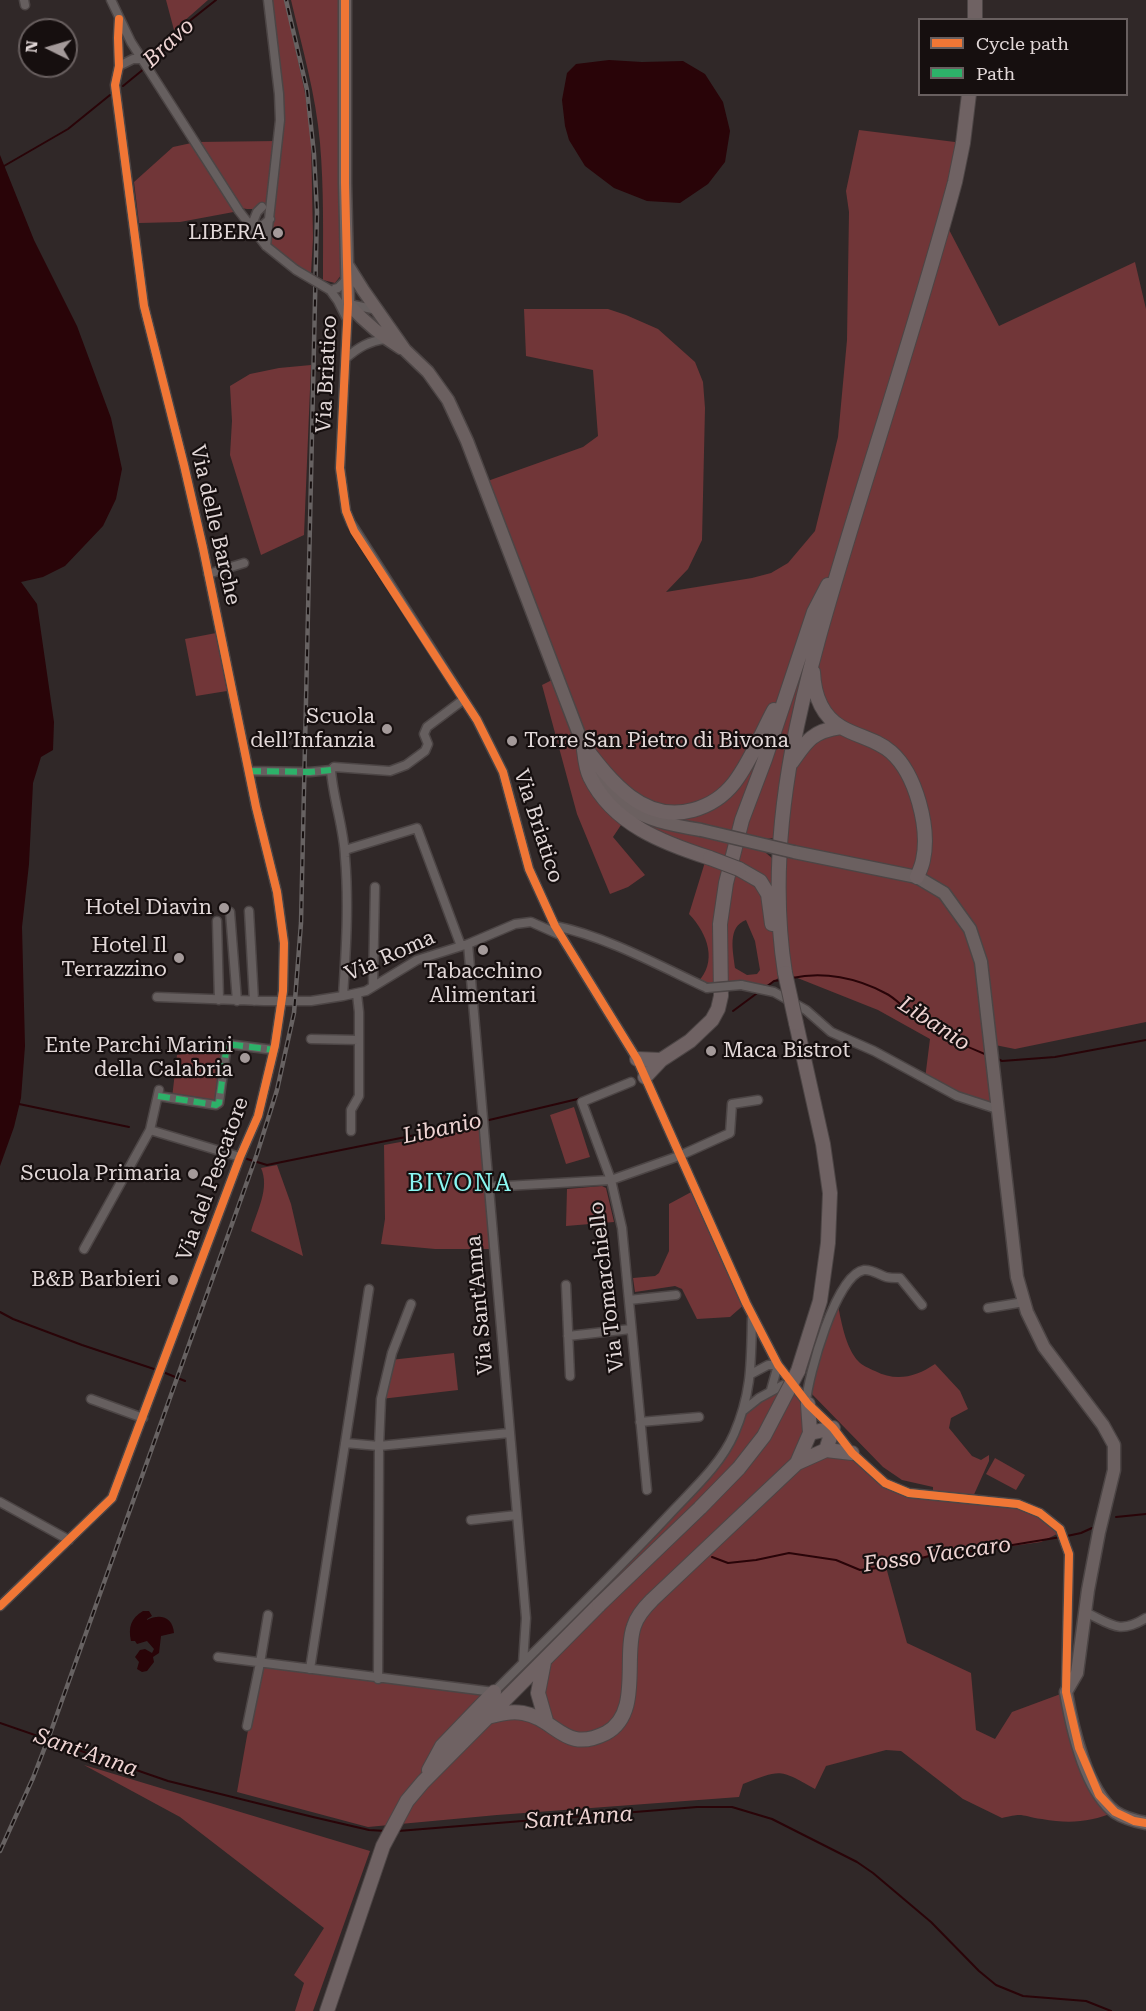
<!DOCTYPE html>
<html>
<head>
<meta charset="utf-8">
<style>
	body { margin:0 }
	#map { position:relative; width:1146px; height:2011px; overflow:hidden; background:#302828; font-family:"Roboto Serif",serif }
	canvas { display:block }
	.legend { position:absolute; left:918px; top:18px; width:210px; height:78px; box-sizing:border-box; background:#160f0f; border:2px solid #685f5f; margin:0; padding:8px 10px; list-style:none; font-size:18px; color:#e2d8d8 }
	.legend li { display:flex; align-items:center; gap:12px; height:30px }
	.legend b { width:30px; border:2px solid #685f5f }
	.north { position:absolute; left:18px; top:18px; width:60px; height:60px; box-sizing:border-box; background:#160f0f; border:2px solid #685f5f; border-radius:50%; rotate:275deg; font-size:16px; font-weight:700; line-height:24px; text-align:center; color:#e2d8d8 }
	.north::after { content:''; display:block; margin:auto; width:21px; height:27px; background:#a49a9a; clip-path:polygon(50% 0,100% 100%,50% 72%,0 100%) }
</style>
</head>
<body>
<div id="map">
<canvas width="1146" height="2011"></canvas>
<ul class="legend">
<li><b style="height:8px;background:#f07635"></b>Cycle path</li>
<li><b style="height:8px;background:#2db169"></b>Path</li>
</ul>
<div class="north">N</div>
</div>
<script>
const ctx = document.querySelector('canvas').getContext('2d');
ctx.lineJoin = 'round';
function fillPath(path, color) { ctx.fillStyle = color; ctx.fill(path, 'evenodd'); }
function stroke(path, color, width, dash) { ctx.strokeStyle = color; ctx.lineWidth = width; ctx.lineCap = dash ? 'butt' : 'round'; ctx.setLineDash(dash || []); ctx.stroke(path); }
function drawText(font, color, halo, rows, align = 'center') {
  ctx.font = font + ' "Roboto Serif",serif'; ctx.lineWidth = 4.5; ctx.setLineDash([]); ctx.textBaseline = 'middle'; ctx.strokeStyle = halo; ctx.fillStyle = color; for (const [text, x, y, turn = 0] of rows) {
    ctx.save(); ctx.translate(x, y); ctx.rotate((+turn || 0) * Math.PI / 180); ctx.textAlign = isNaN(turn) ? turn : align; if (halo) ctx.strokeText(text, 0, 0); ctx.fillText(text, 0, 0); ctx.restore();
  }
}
fillPath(new Path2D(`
	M166,0H208L174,30Z
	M268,0H285L305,93L311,137L313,238L311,274L296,270L266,246L271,198C262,210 251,211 237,207L239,211L180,222L139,223L134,182L173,147L196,142L278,141L280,120Z
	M291,0H345L348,266L335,283L323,280C323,235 324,189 320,143C316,95 302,47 291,0Z
	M859,130L963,143L945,222L999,326L1135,262L1146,309V1022L1015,1049L990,1044L997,1109L925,1079L930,1039L878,1010L785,973C776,980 766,987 755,988C739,990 711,989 697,983C718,962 708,934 689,914L705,862L623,822L613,837L645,875L628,887L610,894L577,814L542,685L556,678L482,483L583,447L598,436L593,370L526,356L524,309H608L626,315L658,329L695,362L703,382L705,408L702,540L688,569L666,592L752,578L771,573L788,563L815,531L838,437L847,340L849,212L846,191ZM813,664L828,715L827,729L789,764ZM781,837L794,852L780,865L752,841ZM746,920L755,941L760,970L757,974L747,975L735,968C733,951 727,927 746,920Z
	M311,365L304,535L261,555L230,455L232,421L230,386L250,374L279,368Z
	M216,633L227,691L196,696L185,639Z
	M226,1046L219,1103L172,1098L177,1055Z
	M574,1107L590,1157L566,1164L550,1115Z
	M483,1127L493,1249H435L381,1244L385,1219L384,1145Z
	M277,1165L291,1204L303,1256L251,1231C257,1211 270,1188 261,1168Z
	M602,1186L606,1188L614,1222L566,1226L567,1189Z
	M695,1190L746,1303L730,1317L697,1319L682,1289L675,1286L635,1292L633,1278L655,1276L659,1273L669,1251V1204Z
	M837,1301C841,1319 845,1348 859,1362C862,1365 870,1369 875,1371C896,1382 916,1377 935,1364L960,1391L968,1409L951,1418L949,1428L972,1456L981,1460L989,1455V1461L972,1499L1018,1504L1040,1513L1061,1532L1041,1542L976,1551L933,1555L886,1567L907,1643L971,1673L976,1730L995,1739L1012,1712L1066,1692L1079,1748L1115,1812C1090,1822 1070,1824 1042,1819C1021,1816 1024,1812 1002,1818L963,1799L901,1751L886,1750L826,1766L815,1789C779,1769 782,1769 743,1784L739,1797L497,1815L368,1827L237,1792L260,1663L494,1692L487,1717L537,1718L544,1662L624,1563L718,1463L743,1410L771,1390L799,1392L810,1433L797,1462L826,1450L852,1453L885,1483L933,1495V1487L902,1480L883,1467L808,1390Z
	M454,1353L458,1390L381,1399L390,1360Z
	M995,1458L1025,1475L1016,1490L986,1474Z
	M84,1765L370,1851L313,2011H295L304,1983L294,1975L324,1928L180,1817Z`), '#713638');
fillPath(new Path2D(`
	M609,60L642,62L683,61L705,74L723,102L730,131L725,162L708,184L680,203L647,201L614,188L585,166L569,140L565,126L562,100L567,73L576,64Z
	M0,155L34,240L77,326L111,418L122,469L116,499L103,526L65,566L43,577L21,582L37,604L54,722L53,750L41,757L33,783L29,864L22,927L25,1046L21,1098L14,1127L0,1166Z
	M143,1611H149L152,1616L147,1619V1620C160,1613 173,1617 174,1633L161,1636L159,1653L153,1657L154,1662L147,1671L142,1672L137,1669L139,1662L135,1657L140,1650L145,1649L152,1653L154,1649L147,1641L137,1644L135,1641H131C128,1627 131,1618 143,1611Z`), '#290408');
stroke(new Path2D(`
	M149,65L158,57L187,23L216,0
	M123,86L145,68
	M4,166L68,129L110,95
	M792,978C824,971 857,978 885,993C896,998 904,1009 914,1015C937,1031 961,1045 987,1055
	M765,988L774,981L781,980
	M733,1011L760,991
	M998,1059L1002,1061L1055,1057L1146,1040
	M19,1104L129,1127
	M485,1121L582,1098
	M247,1159L267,1165L480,1122
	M0,1312L13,1319L82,1345L157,1370
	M163,1372L185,1381
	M1116,1517L1146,1514
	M1067,1536L1081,1533L1092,1528
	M712,1557L728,1563L756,1560L789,1553L836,1560L860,1570L886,1567L933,1555L976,1551L1061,1537
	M0,1723L168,1781L313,1817L369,1830L386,1831
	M398,1831L697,1807H732L772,1819L857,1862L873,1873L931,1922L979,1971L996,1985L1023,1996L1086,2001L1111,2011`), '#290408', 2);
const street = new Path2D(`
	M24,0L25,5
	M111,0L131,42L239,211L266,246L296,270
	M119,66L133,59H141
	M262,207L257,212L251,227L263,225L270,219
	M266,246L280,120L279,94L268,0
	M348,304L340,468L346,511L351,523L477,720L503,772L529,869L555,926L637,1059L746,1303L778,1365L808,1404L833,1428L852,1453L885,1483L909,1493L1018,1504L1040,1513L1060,1529L1069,1554L1066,1690
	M349,304L377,310
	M347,319L338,301L330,290L338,288L348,278
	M346,358C359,347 369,341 386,339
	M208,574L244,563
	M249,771L310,772L331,770
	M345,850L417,828L461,946
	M249,911L254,1001
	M230,912L237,1001
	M217,921L219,1000
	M555,926C605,936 660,966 707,988
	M468,944L526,1618L523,1663
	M741,985L774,992L806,1010L831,1032L874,1051L957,1096L997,1109
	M373,986L375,887
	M343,996C346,950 349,903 345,857C344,828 333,799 331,770L334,767L390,771L406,765L425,751L428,744L424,734L427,727L463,700
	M157,997L264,1001H311L343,996L366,991L417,960L468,944L515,924L531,922L558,934
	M311,1039L359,1040
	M631,1082L582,1102L611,1180L622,1228L647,1490
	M159,1090L150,1130L240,1157
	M158,1096L216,1105L219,1103L227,1044L274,1050
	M351,1131V1110L359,1096V1012L357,994
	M488,1187L611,1180L679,1156L730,1133L732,1104L758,1100
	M84,1249L150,1130
	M566,1285L570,1376
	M629,1300L676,1295
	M988,1308L1024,1302
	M568,1336L631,1329
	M751,1374L768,1365H778
	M771,1390L778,1365
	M91,1399L143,1418
	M806,1402C808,1376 836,1274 864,1270C872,1269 879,1275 886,1277C890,1278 895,1278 900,1278L922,1305
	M744,1410L759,1398L783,1385L791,1389
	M640,1422L699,1417
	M345,1443L379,1446L509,1433
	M0,1502L69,1540
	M471,1520L517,1515
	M0,1606L112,1498L240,1157L258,1116L275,1045L283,991L284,943L277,892L256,807L203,548L184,465L144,306L115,85L119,66L118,38L119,19
	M1085,1612C1111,1624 1119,1635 1146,1618
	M218,1657L494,1692C553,1633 612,1576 668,1516C691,1491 720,1466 734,1434C752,1393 751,1362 752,1318
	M310,1669L369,1289
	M378,1679L379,1446L381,1399L392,1353L411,1304
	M247,1726L260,1663L268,1615`);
const secondary = new Path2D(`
	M345,0V183L348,304C365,322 381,336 401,348
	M348,266L363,290L405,350L428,372L448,400L467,441L583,745C614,808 633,819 701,830
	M794,852L917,877L944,893L970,929L981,962L1017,1277L1027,1312L1044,1347L1103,1425L1114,1445V1470L1099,1532L1088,1590L1077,1673L1066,1692C1072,1727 1086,1790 1115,1812C1124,1818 1135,1821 1146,1823`);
const primary = new Path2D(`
	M975,20V0
	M813,672C814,694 821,715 841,727C858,737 876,739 891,752C916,774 930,828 923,860C922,866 919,872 917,877
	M583,745C610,780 643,824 693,810C711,805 723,797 734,783C751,761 761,734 774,710
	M584,750C585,759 586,769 590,777C613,824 663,843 710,858
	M792,762C807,740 813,731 841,727
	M739,869L760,881L768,894L772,924
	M785,973C761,820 808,670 852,525C887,411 924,297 955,182L963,143L969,94
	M796,1023L823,1144L830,1193L828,1243L820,1301L798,1371
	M637,1059L661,1060
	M645,1077L661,1060L690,1041L712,1020L718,1009L721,996L720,924L726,883L742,820L765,759L814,612L828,585
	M810,1433L833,1428L826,1450
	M797,1463L810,1433L808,1404
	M544,1662L538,1693L546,1721
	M487,1717C499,1714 510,1711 523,1713C557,1719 564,1754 606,1733C642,1714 623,1657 634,1626C637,1616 645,1607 652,1600L797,1463L826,1450L852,1453
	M429,1770L442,1746L494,1692
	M327,2011L383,1846L407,1801L423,1782L599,1605`);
stroke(street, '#4c4545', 11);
stroke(secondary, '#4c4545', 15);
stroke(primary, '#4c4545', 16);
stroke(street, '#665f5f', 8);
stroke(secondary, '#6b6060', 12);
stroke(primary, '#6f6263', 14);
const rail = new Path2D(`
	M0,1851L33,1778L50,1734L257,1154L277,1090L294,1013L301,923L317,212L314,154L307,90L286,0`);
stroke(rail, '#676262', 4.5);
stroke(rail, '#160f0f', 2, [7]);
const streetBridge = new Path2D(`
	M296,270L330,290
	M707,988L741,985`);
const secondaryBridge = new Path2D(`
	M701,830L794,852`);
const primaryBridge = new Path2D(`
	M710,858L739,869
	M785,973L796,1023
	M599,1605L700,1508L739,1468L764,1436L798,1371`);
stroke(streetBridge, '#4c4545', 11, []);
stroke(secondaryBridge, '#4c4545', 15, []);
stroke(primaryBridge, '#4c4545', 16, []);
stroke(streetBridge, '#665f5f', 8);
stroke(secondaryBridge, '#6b6060', 12);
stroke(primaryBridge, '#6f6263', 14);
stroke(new Path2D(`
	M249,771L310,772L331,770
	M158,1096L216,1105L219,1103L227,1044L274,1050`), '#2db169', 6, [12, 6]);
stroke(new Path2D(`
	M345,0V183L348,304L340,468L346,511L354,531L477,720L503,772L529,869L555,926L637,1059L746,1303L778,1365L808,1404L833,1428L852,1453L885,1483L909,1493L1018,1504L1040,1513L1060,1529L1069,1554L1066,1692L1079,1748L1099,1795L1115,1812L1134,1821L1146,1823
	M0,1606L112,1498L240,1157L258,1116L275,1045L283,991L284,943L277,892L256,807L203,548L184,465L144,306L115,85L119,66L118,38L119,19`), '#f07635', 8);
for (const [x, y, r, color] of [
	[278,233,6,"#a49a9a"],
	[387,729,6,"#a49a9a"],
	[512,741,6,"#a49a9a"],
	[224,908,6,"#a49a9a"],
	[483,950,6,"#a49a9a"],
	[179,958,6,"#a49a9a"],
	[711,1051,6,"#a49a9a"],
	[245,1058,6,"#a49a9a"],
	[193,1174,6,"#a49a9a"],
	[173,1280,6,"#a49a9a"]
]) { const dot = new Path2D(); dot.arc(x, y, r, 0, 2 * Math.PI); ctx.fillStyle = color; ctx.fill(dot); stroke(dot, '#160f0f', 2); }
drawText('21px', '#e2d8d8', '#160f0f', [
	["LIBERA",266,233],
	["Scuola",375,717],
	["dell’Infanzia",375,741],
	["Torre San Pietro di Bivona",524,741,"left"],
	["Hotel Diavin",212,908],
	["Hotel Il",167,946],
	["Terrazzino",167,970],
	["Tabacchino",483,972,"center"],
	["Alimentari",483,996,"center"],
	["Ente Parchi Marini",233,1046],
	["della Calabria",233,1070],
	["Maca Bistrot",723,1051,"left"],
	["Scuola Primaria",181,1174],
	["B&B Barbieri",161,1280]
], 'right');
drawText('21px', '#e2d8d8', '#160f0f', [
	["Via Briatico",327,374,-87],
	["Via delle Barche",215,525,77],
	["Via Briatico",538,826,72],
	["Via Roma",390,956,-24],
	["Via del Pescatore",213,1179,-70],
	["Via Tomarchiello",607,1287,-97],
	["Via Sant'Anna",480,1305,-95]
]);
drawText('italic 22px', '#eed4d3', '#160f0f', [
	["Bravo",169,43,-43],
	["Libanio",934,1024,33],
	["Libanio",442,1129,-12],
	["Fosso Vaccaro",937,1555,-8],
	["Sant'Anna",86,1753,19],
	["Sant'Anna",579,1818,-4]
]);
ctx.letterSpacing = '1.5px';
drawText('24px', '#8bf7f2', '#160f0f', [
	["BIVONA",460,1184]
]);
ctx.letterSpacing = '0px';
</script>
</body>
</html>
